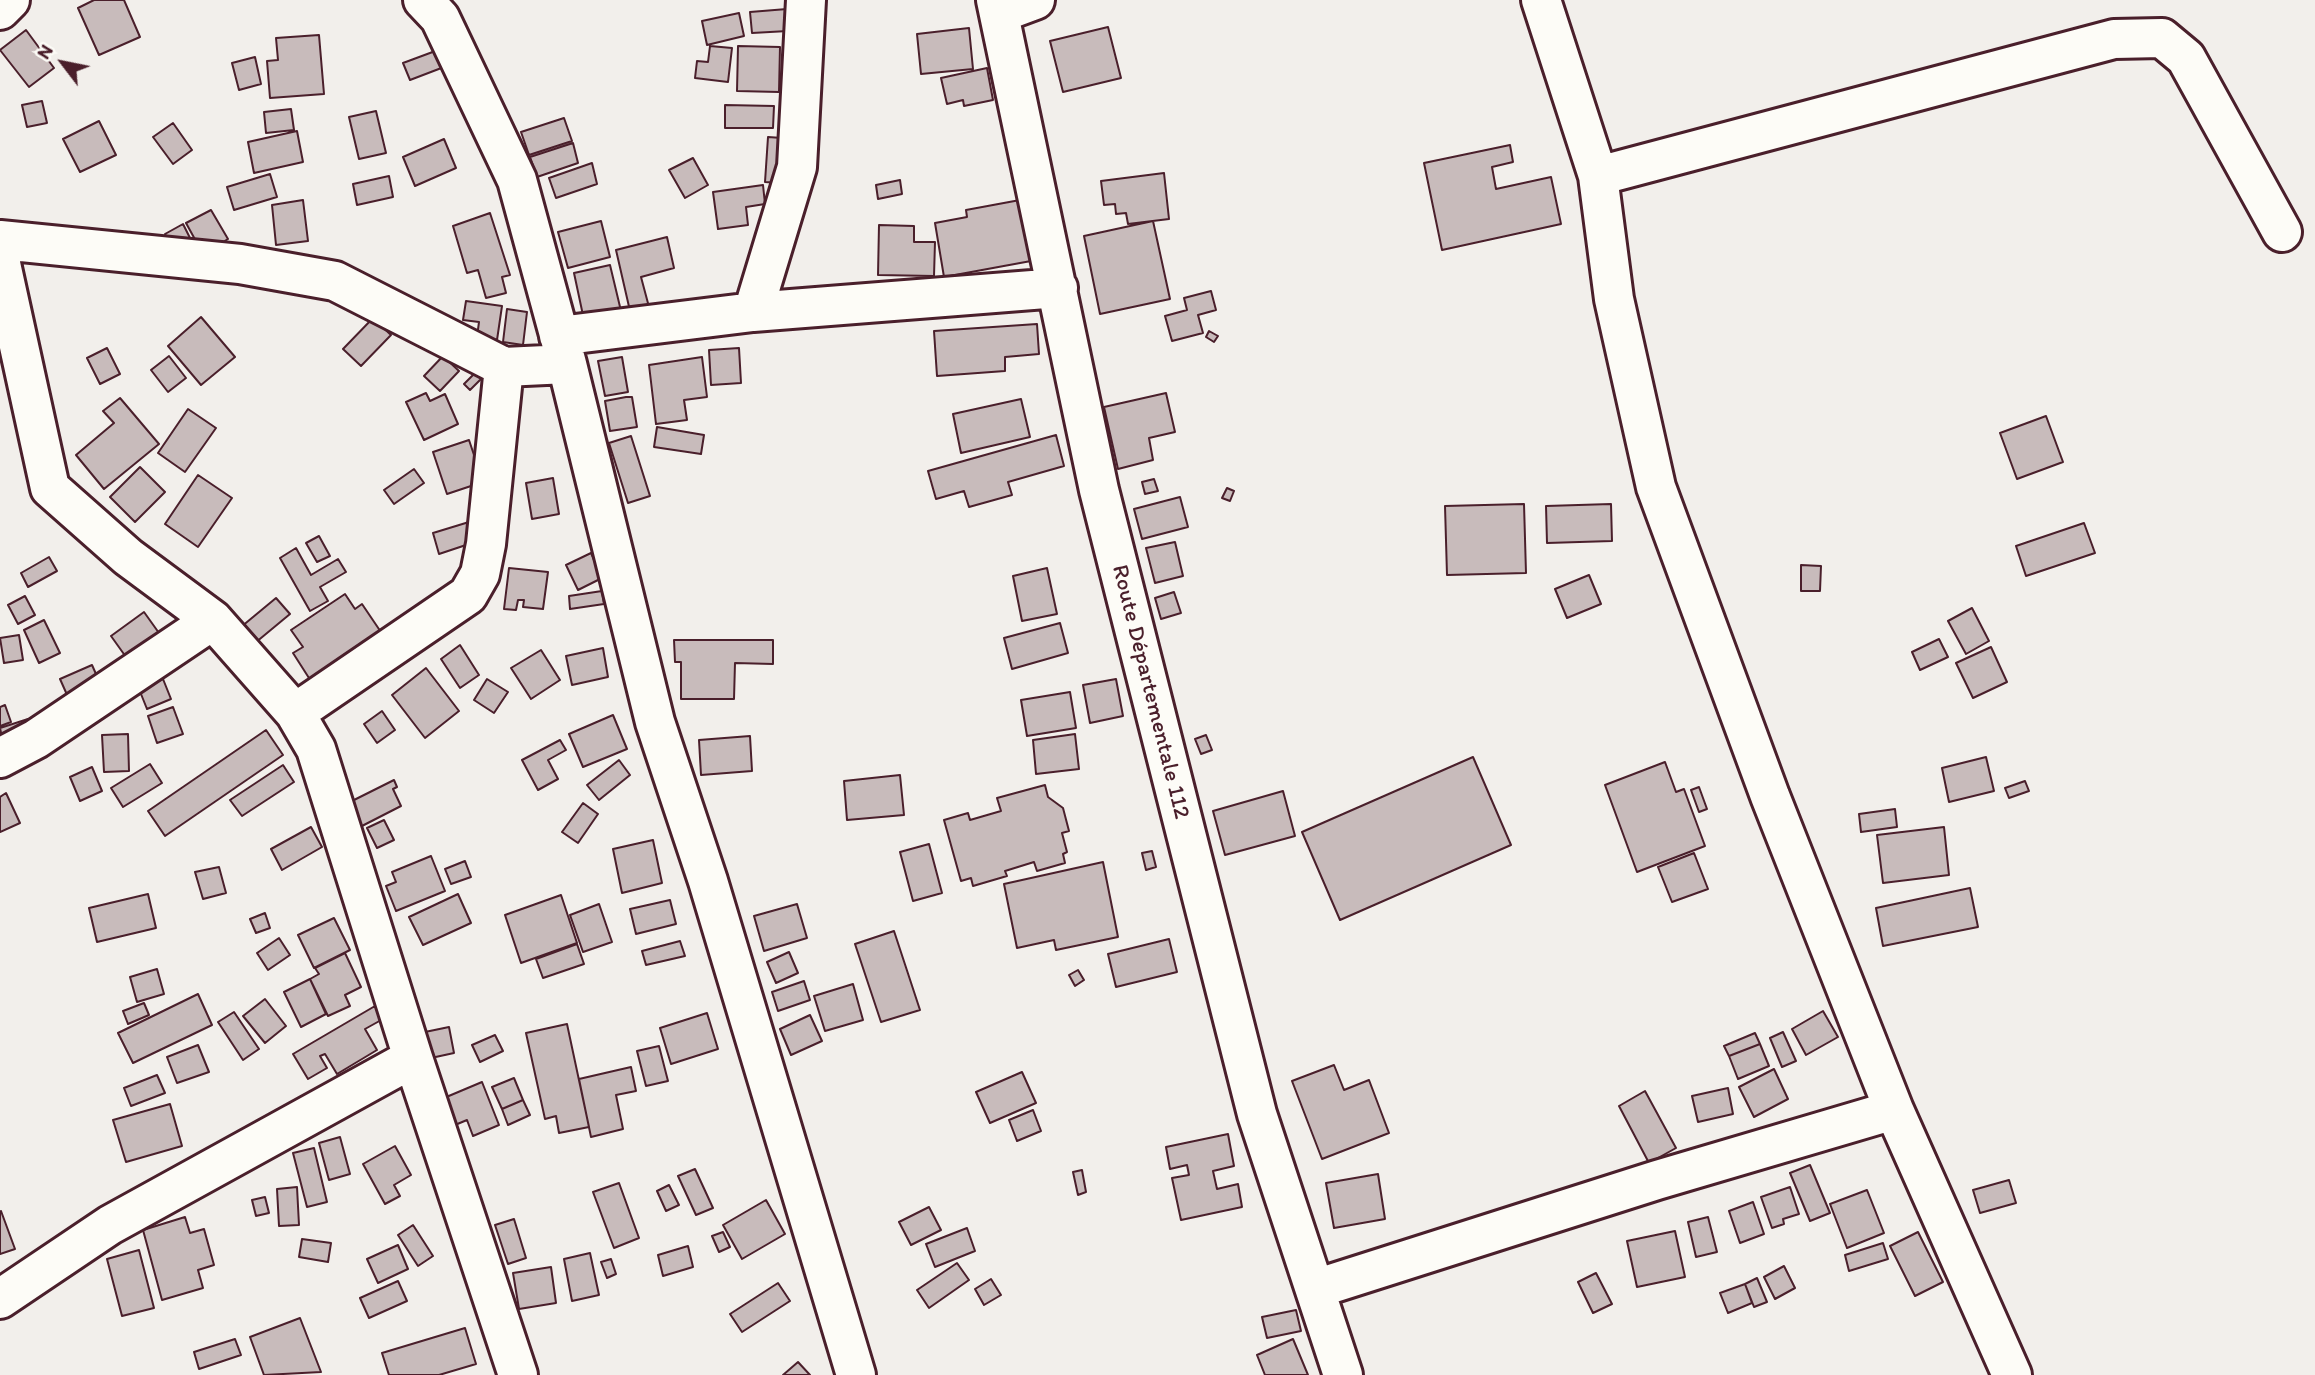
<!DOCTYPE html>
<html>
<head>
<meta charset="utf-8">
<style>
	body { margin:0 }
	#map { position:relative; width:2315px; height:1375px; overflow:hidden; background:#f2efeb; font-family:Itim,sans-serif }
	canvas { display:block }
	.north { position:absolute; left:28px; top:28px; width:70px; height:70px; -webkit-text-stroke:5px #fdfcf7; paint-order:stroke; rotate:302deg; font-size:19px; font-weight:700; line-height:28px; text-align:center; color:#4a1f2b }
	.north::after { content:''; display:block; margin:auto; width:24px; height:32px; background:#4a1f2b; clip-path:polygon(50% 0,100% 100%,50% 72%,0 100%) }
</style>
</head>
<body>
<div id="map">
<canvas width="2315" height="1375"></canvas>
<div class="north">N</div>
</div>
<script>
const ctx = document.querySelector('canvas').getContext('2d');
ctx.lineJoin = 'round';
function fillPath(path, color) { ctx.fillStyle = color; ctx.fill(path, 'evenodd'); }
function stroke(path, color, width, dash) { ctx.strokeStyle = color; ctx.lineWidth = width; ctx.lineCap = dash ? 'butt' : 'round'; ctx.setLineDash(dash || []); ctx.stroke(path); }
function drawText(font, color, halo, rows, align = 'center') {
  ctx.font = font + ' Itim,sans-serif'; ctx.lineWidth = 6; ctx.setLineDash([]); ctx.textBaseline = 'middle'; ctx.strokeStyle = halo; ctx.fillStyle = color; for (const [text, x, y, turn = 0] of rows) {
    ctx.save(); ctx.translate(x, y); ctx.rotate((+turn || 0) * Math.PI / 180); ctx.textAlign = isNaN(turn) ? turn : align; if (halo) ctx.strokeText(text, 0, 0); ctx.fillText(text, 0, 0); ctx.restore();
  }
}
const building = new Path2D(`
	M94,0H124L140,37L99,55L78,8Z
	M787,9L788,31L752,33L750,12Z
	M739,13L744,36L707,45L702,21Z
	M1108,27L1121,78L1063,92L1050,41Z
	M969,28L973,69L921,74L917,34Z
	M26,30L54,68L29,87L0,50Z
	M319,35L324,94L270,98L267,61L278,60L276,38Z
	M710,46L732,48L728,82L695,78L697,61L708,62Z
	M738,46L780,47L779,92L737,91Z
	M438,50L444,67L410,80L403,63Z
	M255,57L261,84L239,90L232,63Z
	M987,68L993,100L964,106L963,100L947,104L941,78Z
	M42,101L47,123L27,127L22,105Z
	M725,105L774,106L773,128H725Z
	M291,109L294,130L266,133L264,112Z
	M376,111L386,153L359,159L349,117Z
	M564,118L572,141L529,155L521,132Z
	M99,121L116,155L80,172L63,139Z
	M173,123L192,150L173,164L153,137Z
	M297,131L303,162L254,173L248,142Z
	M768,137L796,139L793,184L765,182Z
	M444,139L456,168L415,186L403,157Z
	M573,143L578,163L537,177L530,157Z
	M1510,145L1513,162L1492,167L1496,189L1551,177L1561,224L1442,250L1424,163Z
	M693,158L708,185L685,198L669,170Z
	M592,163L597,184L556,198L549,178Z
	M1164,173L1169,219L1128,224L1126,213L1116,214L1115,204L1104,205L1101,181Z
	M270,174L277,197L234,210L227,187Z
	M389,176L393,197L357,205L353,184Z
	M900,180L902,194L878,199L876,185Z
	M763,185L765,204L746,207L748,225L718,229L713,192Z
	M303,200L308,241L276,245L272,205Z
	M1020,200L1031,261L944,277L935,223L967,217L966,210Z
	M211,210L228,239L203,254L186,223Z
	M490,213L510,275L502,277L506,293L486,298L478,270L467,273L453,226Z
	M601,221L610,257L568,268L558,232Z
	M1153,221L1170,299L1100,314L1084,236Z
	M183,224L195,248L177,257L165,234Z
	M879,225L914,226V242H935L934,276L878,275Z
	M667,237L674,268L641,277L649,307L630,311L616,250Z
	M610,265L621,311L584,320L574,273Z
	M1211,291L1216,310L1198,315L1203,333L1172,341L1165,316L1187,310L1184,298Z
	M466,301L502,306L497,340L477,337L479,322L463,320Z
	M507,309L527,312L523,345L503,342Z
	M201,317L235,357L201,385L168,346Z
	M373,318L391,335L361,366L343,349Z
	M1037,324L1039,354L1005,357V371L937,376L934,331Z
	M1209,331L1218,336L1214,342L1206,337Z
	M107,348L120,374L100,384L87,358Z
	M739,348L741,383L711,385L709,350Z
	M169,356L186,378L168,392L151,370Z
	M443,356L459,371L440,391L424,376Z
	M622,357L628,392L605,396L598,361Z
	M702,357L707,397L684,400L687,420L656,424L649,365Z
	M475,373L481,379L470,390L464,384Z
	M426,393L430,401L445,394L458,424L424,440L406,402Z
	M1166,393L1175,432L1149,438L1153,460L1118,469L1104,407Z
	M626,397H632L637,427L610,431L605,401Z
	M120,398L159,444L104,489L76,455L114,423L103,411Z
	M1021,399L1030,437L961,453L953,414Z
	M188,409L216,428L185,472L158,453Z
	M2046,416L2063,462L2017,479L2000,433Z
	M657,427L704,435L701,454L654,447Z
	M1056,435L1064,466L1008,482L1012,495L969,507L964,491L936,499L928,471Z
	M631,436L650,496L628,503L609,443Z
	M469,440L483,482L447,494L433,452Z
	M140,467L165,492L135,522L110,497Z
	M414,469L424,483L394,504L384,490Z
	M198,475L232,498L198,547L165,524Z
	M553,478L559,514L532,519L526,483Z
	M1154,479L1158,491L1145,494L1142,482Z
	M1227,488L1234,491L1230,501L1222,498Z
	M1180,497L1188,527L1142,539L1134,509Z
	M1524,504L1526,573L1447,575L1445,506Z
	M1611,504L1612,541L1547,543L1546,506Z
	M469,522L475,542L439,554L433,533Z
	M2084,523L2095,553L2026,576L2016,546Z
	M319,536L330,556L317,562L306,543Z
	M1175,542L1183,576L1155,583L1146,548Z
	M296,548L311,575L338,559L346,572L320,587L328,601L310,611L280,558Z
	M591,553L602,578L578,590L566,565Z
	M49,557L57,571L28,587L21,573Z
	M1801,565L1821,566L1820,591H1801Z
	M509,568L548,572L543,609L523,607L524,600H518L516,610L504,609Z
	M1047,568L1057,614L1022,621L1013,576Z
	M1589,575L1601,604L1567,618L1555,589Z
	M602,591L604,604L570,609L569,596Z
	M1174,592L1181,613L1161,619L1155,598Z
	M345,594L355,609L362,604L387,641L316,689L293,653L303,647L291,630Z
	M25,596L35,615L18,624L8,605Z
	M276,598L290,614L255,643L241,627Z
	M1972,608L1989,641L1966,654L1948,621Z
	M144,612L164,640L131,664L111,636Z
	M44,620L60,653L39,663L24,630Z
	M1060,623L1068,653L1012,669L1004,638Z
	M19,635L23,660L4,663L0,638Z
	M1939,639L1948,657L1920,670L1912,652Z
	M674,640H773V664L735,663L734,699H681V662H675Z
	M460,645L479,675L460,688L441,659Z
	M1991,647L2007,682L1973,698L1956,663Z
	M603,648L608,677L572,685L566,656Z
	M541,650L560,680L531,699L511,668Z
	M92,665L100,683L68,697L60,679Z
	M426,668L459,711L425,738L392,695Z
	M163,679L171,699L147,709L139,689Z
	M487,679L508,692L494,713L474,700Z
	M1116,679L1123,716L1090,723L1083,685Z
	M1070,692L1076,728L1027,736L1021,700Z
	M5,705L11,722L0,726V707Z
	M173,707L183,734L157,743L148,716Z
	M382,711L395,730L377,743L364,724Z
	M613,715L627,749L583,767L569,734Z
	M28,719L34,737L4,747L0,728Z
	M266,730L283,755L165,836L148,811Z
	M128,734L129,771L104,772L102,735Z
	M1075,734L1079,769L1036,774L1033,740Z
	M1206,735L1212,750L1201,754L1195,739Z
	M750,736L752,771L701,775L699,740Z
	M560,740L566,750L548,760L558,779L538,790L522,760Z
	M1473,757L1511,845L1340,920L1302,832Z
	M1986,757L1994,791L1949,802L1942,768Z
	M619,760L630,775L599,800L587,785Z
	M1665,762L1676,792L1684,789L1705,846L1637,872L1605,785Z
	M150,764L162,783L123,807L111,788Z
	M283,765L294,782L242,816L230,800Z
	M92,767L102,791L80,801L70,777Z
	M900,775L904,815L847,820L844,781Z
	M394,780L397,787L393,789L401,806L360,827L348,803Z
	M2025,781L2029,791L2009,798L2005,788Z
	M1045,785L1048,797L1063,808L1069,831L1062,833L1067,852L1063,854L1065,863L1037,871L1034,862L1005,871L1007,876L973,886L971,878L961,881L944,820L968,813L970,820L1001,811L997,798Z
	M1699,787L1707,809L1699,812L1691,790Z
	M1283,791L1295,836L1225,855L1213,811Z
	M6,793L20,823L0,832V797Z
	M583,803L598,814L578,843L562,832Z
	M1895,809L1897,827L1861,832L1859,814Z
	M384,820L394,840L377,848L367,828Z
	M311,827L322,847L282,870L271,849Z
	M1944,827L1949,875L1883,883L1877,835Z
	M653,840L662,883L622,893L613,849Z
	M929,844L942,893L913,901L900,852Z
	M1152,851L1156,867L1146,870L1142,853Z
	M1694,853L1708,889L1672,902L1658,867Z
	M431,856L445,891L396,911L386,886L396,882L392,872Z
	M465,861L471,877L451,884L445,869Z
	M1103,862L1118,937L1056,950L1054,940L1017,948L1004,884Z
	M219,867L226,893L203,899L195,872Z
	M1970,888L1978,927L1883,946L1876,908Z
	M148,894L156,928L97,942L89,908Z
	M458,894L471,923L423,945L409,917Z
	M561,895L577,943L521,963L505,915Z
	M670,900L676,924L636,934L630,909Z
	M599,904L612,942L583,952L570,915Z
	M797,904L807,938L764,951L754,916Z
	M265,913L270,928L256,933L250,919Z
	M334,918L350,950L314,968L298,935Z
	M894,931L920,1010L881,1022L855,944Z
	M279,938L290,955L268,970L257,953Z
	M1169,939L1177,972L1116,987L1108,954Z
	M680,941L685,956L646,965L642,951Z
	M577,944L584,964L543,978L536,959Z
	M789,952L798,973L776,983L767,962Z
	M345,953L361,987L345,995L350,1006L328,1016L310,979L319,974L315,968Z
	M157,969L164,994L137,1002L130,977Z
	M1078,970L1084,980L1075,986L1069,975Z
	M310,979L326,1014L301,1027L284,992Z
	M804,981L810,1000L778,1011L772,992Z
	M853,984L863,1020L825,1031L814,996Z
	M198,994L212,1025L133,1063L118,1033Z
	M265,999L286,1026L265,1043L243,1016Z
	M144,1003L149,1015L128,1024L123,1011Z
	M375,1006L383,1019L365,1029L377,1050L337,1074L325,1054L320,1056L327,1068L308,1079L293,1054Z
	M1823,1011L1838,1037L1806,1055L1792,1029Z
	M234,1012L259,1049L243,1060L218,1022Z
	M707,1013L718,1049L671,1064L660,1028Z
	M810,1015L822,1041L791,1055L780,1029Z
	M567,1024L589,1127L559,1133L556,1116L545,1119L526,1033Z
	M449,1027L454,1053L431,1058L425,1032Z
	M1783,1032L1796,1061L1782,1067L1770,1038Z
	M1755,1033L1760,1044L1729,1056L1724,1046Z
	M495,1035L503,1051L480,1062L472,1045Z
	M1760,1044L1769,1066L1738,1079L1729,1056Z
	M198,1045L209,1072L177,1083L167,1057Z
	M659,1046L668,1081L646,1086L637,1051Z
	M1334,1065L1344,1090L1369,1080L1389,1133L1322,1159L1292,1081Z
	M631,1067L636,1091L616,1095L623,1129L591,1137L579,1079Z
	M1774,1069L1788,1099L1754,1117L1739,1087Z
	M1022,1072L1036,1103L990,1123L976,1092Z
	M157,1075L165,1093L131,1106L124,1088Z
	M514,1078L523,1100L502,1109L492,1087Z
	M482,1082L499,1125L473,1136L467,1120L455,1125L444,1098Z
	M1728,1088L1733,1114L1698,1122L1692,1096Z
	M1645,1091L1676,1148L1649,1163L1619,1106Z
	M523,1100L530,1115L508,1125L502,1109Z
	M170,1104L182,1146L126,1162L113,1120Z
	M1033,1110L1041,1131L1017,1141L1009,1120Z
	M1228,1134L1234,1166L1213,1171L1217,1189L1238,1184L1242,1207L1181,1220L1172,1178L1189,1175L1187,1165L1170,1169L1166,1147Z
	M340,1137L350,1174L329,1180L319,1143Z
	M395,1146L411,1175L394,1185L400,1196L385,1204L363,1164Z
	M314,1148L327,1202L307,1207L293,1153Z
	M1810,1165L1830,1213L1810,1221L1790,1173Z
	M695,1169L713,1208L696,1215L678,1176Z
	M1082,1170L1086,1192L1078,1195L1073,1172Z
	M1378,1174L1385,1219L1334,1228L1326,1183Z
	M2009,1180L2016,1203L1980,1213L1973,1190Z
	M619,1183L639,1238L614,1248L593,1192Z
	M669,1185L679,1205L666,1211L657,1191Z
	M297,1187L299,1225L279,1226L277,1189Z
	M1790,1187L1799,1214L1783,1219L1784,1224L1772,1228L1761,1197Z
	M1867,1190L1884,1233L1847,1248L1830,1204Z
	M265,1197L269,1213L256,1216L252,1200Z
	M766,1200L785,1234L742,1259L723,1225Z
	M1753,1202L1764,1234L1740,1243L1729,1211Z
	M929,1207L941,1230L911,1245L899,1222Z
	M1,1211L15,1249L0,1254V1212Z
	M185,1217L190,1233L204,1229L214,1265L198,1270L203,1288L162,1300L143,1230Z
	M1708,1217L1717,1252L1696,1257L1688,1222Z
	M514,1219L526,1258L508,1264L495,1225Z
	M413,1225L433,1256L418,1266L398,1235Z
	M967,1228L975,1251L935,1267L926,1244Z
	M1675,1231L1685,1277L1637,1287L1627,1241Z
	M723,1232L730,1247L719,1252L712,1236Z
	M1918,1232L1943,1282L1915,1296L1890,1246Z
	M302,1239L331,1243L328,1262L299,1257Z
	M1883,1243L1888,1259L1849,1271L1845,1255Z
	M398,1245L408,1269L378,1283L367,1259Z
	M688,1246L693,1267L663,1276L658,1255Z
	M139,1250L154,1308L122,1316L107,1259Z
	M590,1253L599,1295L572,1301L564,1259Z
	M611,1259L616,1274L607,1278L601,1262Z
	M957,1263L969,1280L929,1308L917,1290Z
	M1784,1266L1795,1288L1775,1299L1764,1277Z
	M551,1267L556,1303L519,1309L513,1273Z
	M1596,1273L1612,1304L1593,1313L1578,1282Z
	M1757,1278L1767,1302L1754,1307L1745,1284Z
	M991,1279L1001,1295L984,1305L975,1289Z
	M398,1281L407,1301L369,1318L360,1298Z
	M778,1283L790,1301L742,1332L730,1314Z
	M1745,1284L1752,1303L1728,1313L1720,1293Z
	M1296,1310L1301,1331L1267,1338L1262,1317Z
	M300,1318L321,1372L264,1375L250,1337Z
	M465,1328L476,1364L439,1375H389L382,1353Z
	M235,1339L241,1355L199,1369L194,1352Z
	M1293,1339L1308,1375H1265L1257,1355Z
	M798,1362L810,1375H783Z`);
fillPath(building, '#c8bbbb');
stroke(building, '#4a1f2b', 2);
const minor = new Path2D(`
	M423,0L440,18L517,180L567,364L655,722L708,881L856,1375
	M996,0L1099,490L1257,1114L1343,1375
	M1541,0L1598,176L1614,299L1656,487L1770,796L1894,1110L2012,1375
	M0,10L10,0
	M1000,13L1035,0
	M1598,176L2114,39L2162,38L2186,58L2282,232
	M0,240L240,264L335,281L504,367
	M0,259L50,488L128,557L213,620L295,713L316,749L413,1058L518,1375
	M753,312L797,167L806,0
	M559,336L753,312L1058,288
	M295,713L468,595L480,574L486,544L504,367L567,364
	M0,758L36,739L213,620
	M1315,1289L1657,1180L1894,1110
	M0,1299L110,1225L413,1058`);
stroke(minor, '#4a1f2b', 44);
stroke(minor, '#fdfcf7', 38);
drawText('23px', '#4a1f2b', '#fdfcf7', [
	["Route Départementale 112",1150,692,76]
]);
</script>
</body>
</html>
